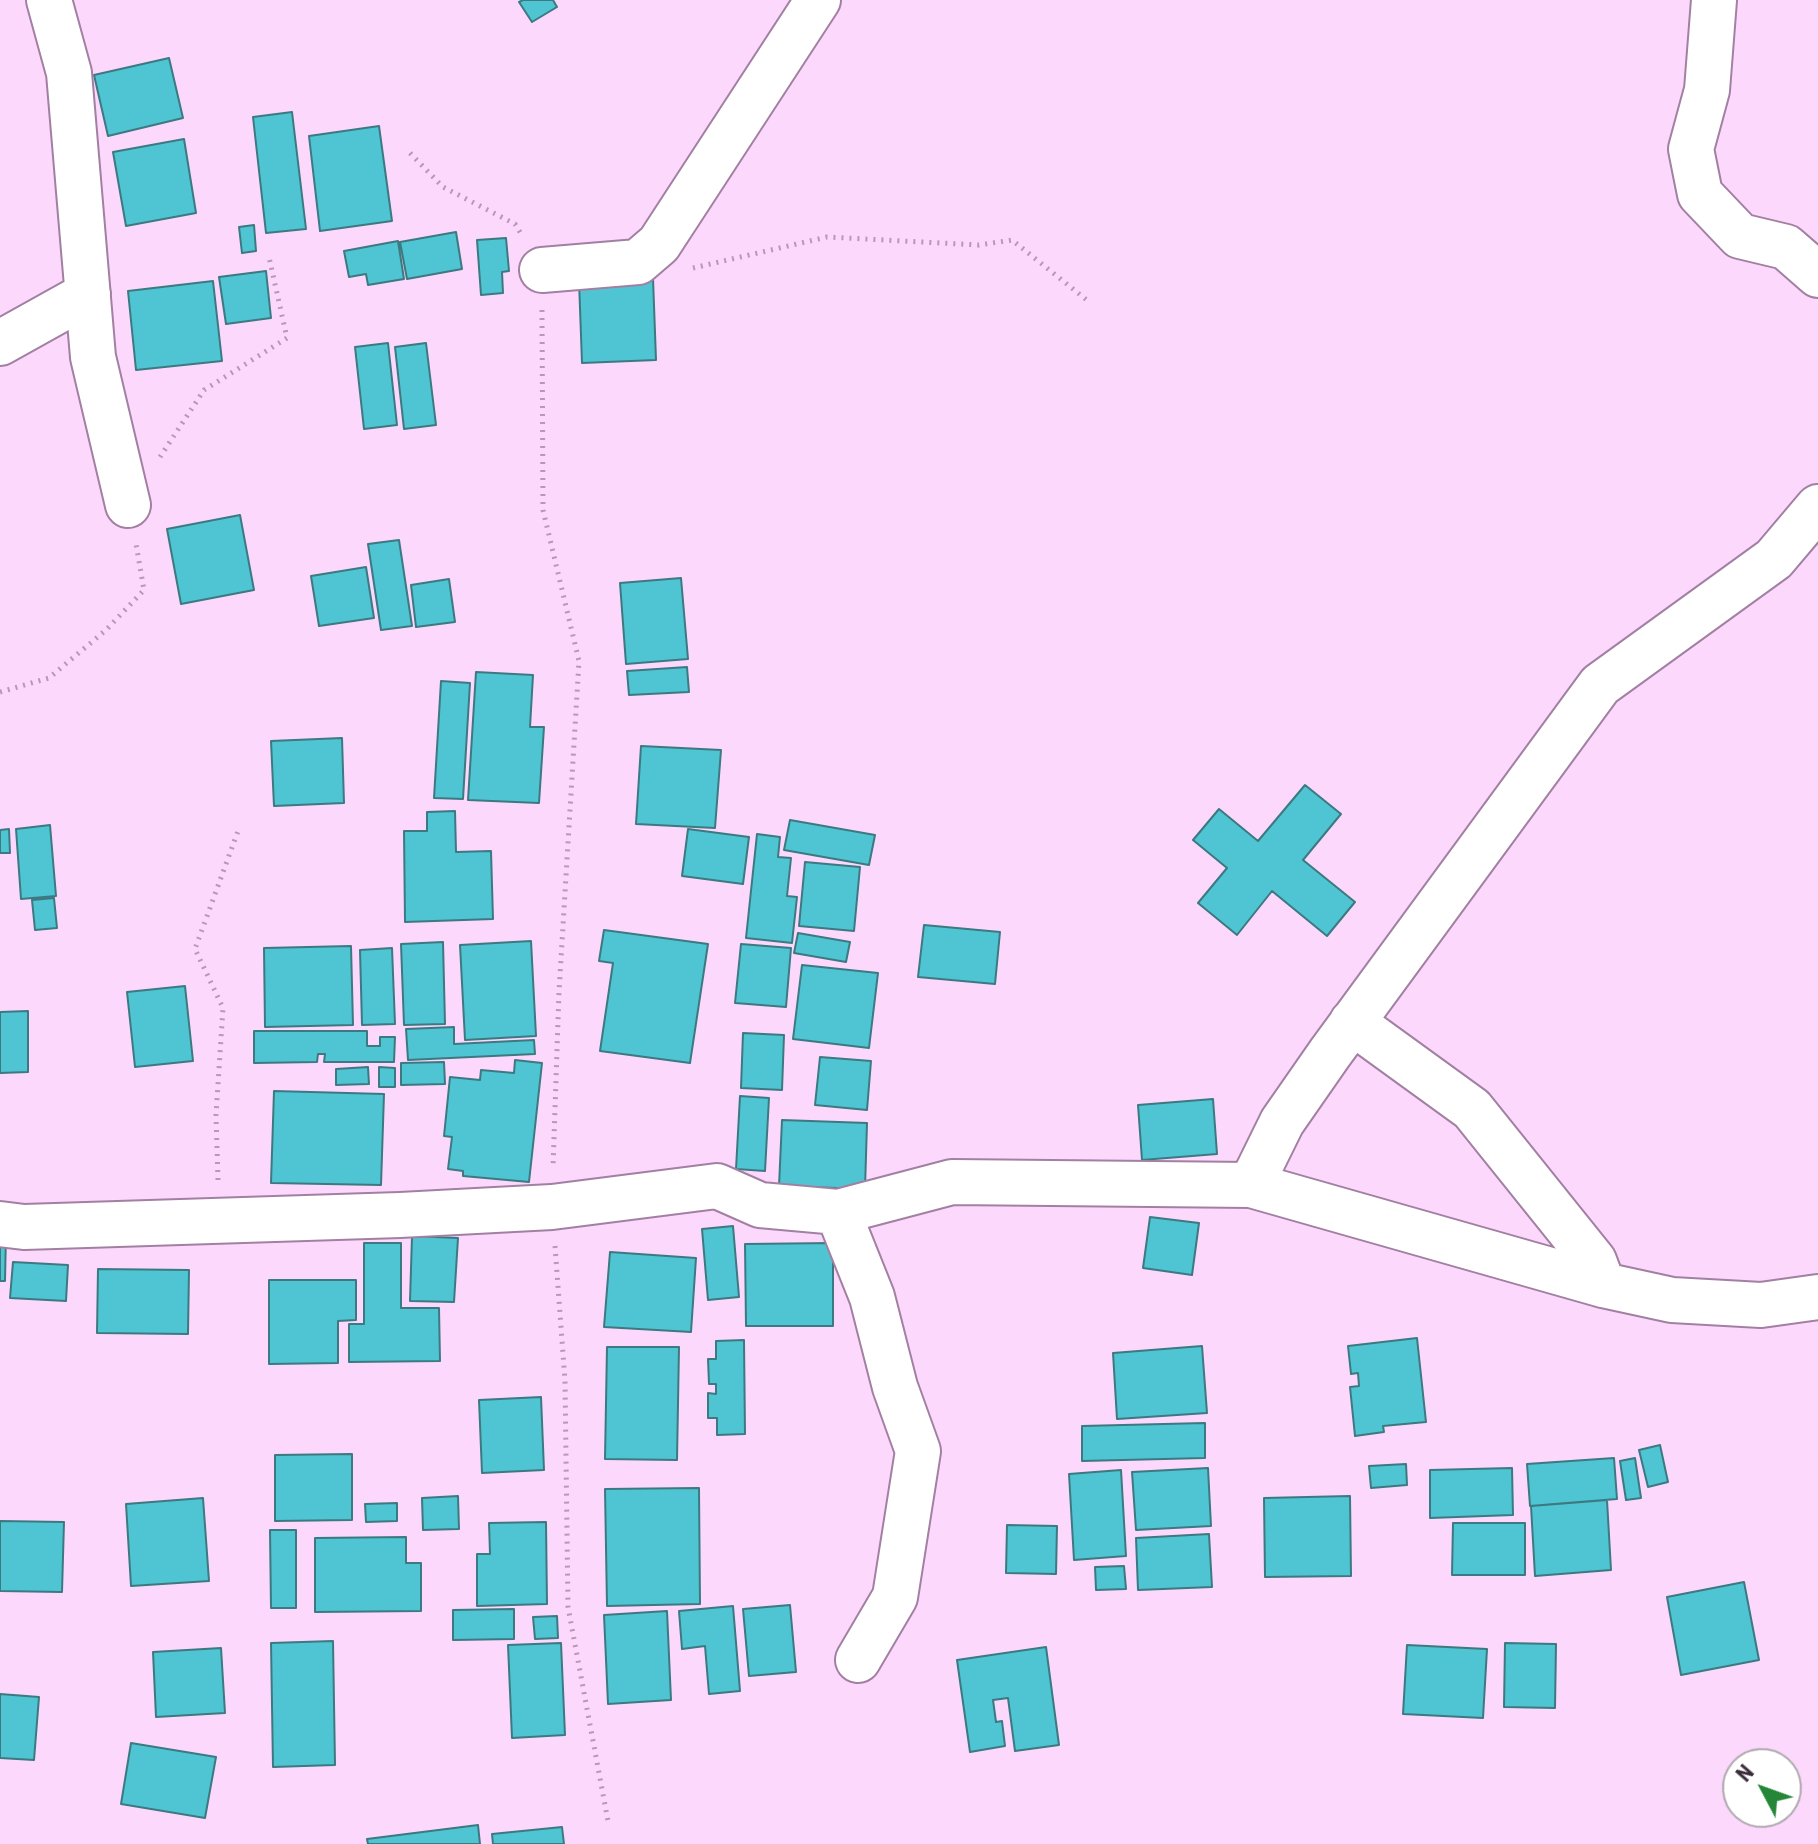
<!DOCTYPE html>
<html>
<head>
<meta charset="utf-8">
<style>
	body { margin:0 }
	#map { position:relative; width:1818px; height:1844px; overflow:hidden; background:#fdd8fd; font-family:"Roboto Condensed",sans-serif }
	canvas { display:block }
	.north { position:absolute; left:1722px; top:1748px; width:80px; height:80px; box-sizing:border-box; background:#fff; border:2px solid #b0aab0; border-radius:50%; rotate:311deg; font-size:22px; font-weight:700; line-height:32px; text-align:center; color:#3a2b3a }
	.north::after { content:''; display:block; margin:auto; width:28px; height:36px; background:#268638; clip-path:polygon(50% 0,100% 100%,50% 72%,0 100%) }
</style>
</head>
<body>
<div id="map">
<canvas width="1818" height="1844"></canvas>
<div class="north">N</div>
</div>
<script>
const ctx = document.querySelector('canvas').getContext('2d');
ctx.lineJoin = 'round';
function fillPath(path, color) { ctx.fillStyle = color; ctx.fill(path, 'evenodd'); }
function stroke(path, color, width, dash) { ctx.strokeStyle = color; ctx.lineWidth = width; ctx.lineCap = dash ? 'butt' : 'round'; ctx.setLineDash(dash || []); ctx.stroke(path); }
const building = new Path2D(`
	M523,0H553L557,7L532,22L519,2Z
	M169,58L183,118L108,136L94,75Z
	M292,112L306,229L266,233L253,117Z
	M379,126L392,221L320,231L309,136Z
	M184,139L196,213L126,226L113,152Z
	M254,225L256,251L242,253L239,227Z
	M456,232L462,269L407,279L400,242Z
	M506,238L509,271L502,272L503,293L481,295L477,240Z
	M398,241L404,279L368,285L366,274L349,277L344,251Z
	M266,271L271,318L226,324L219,277Z
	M653,278L656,360L582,363L579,281Z
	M213,281L222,361L136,370L128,291Z
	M388,343L397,425L364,429L355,347Z
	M426,343L436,425L404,429L395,347Z
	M240,515L254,590L181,604L167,529Z
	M399,540L412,626L381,630L368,544Z
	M366,567L374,618L319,626L311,576Z
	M681,578L688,659L626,664L620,583Z
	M449,579L455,622L416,627L411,585Z
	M687,667L689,692L629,695L627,671Z
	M476,672L533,675L530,727H544L539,803L468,800Z
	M441,681L470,683L463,799L434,798Z
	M342,738L344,803L274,806L271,741Z
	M641,746L721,750L715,828L636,824Z
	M1305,785L1341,814L1303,860L1355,902L1327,936L1272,891L1237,935L1198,903L1227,868L1193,840L1219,809L1258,841Z
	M455,811L456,852L491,851L493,919L405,922L404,831H427V812Z
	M790,820L875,835L869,865L784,850Z
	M50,825L56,896L21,899L16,829Z
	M9,829L10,853H0V830Z
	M688,829L749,837L743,884L682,876Z
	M757,834L780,837L778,857L791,858L787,896L797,897L792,943L746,938Z
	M805,862L860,867L854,931L799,926Z
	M54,898L57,928L35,930L32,900Z
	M924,925L1000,932L995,984L918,977Z
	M604,930L708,944L690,1063L600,1051L613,963L599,961Z
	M798,933L850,942L846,962L794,953Z
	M531,941L536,1036L465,1040L460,945Z
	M443,942L445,1024L404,1025L401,944Z
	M741,944L791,948L786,1007L735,1003Z
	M351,946L353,1025L265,1027L264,948Z
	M392,948L395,1024L362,1025L360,950Z
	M802,965L878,973L869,1048L793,1039Z
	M185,986L193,1061L135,1067L127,992Z
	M28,1011V1072L0,1073V1012Z
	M454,1027V1044L534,1040L535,1054L408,1060L406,1029Z
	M254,1031H367V1046H380V1037H395L394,1062H324L325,1054H318L317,1062L254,1063Z
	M743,1033L784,1035L782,1090L741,1088Z
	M820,1057L871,1061L867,1110L815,1105Z
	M515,1060L542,1063L529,1182L463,1176V1171L448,1169L452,1137L444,1136L450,1077L480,1080L481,1070L514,1073Z
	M444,1062L445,1084L401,1085V1063Z
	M368,1067L369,1084L336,1085V1069Z
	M379,1067L395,1068V1087H379Z
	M274,1091L384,1094L381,1185L271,1183Z
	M740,1096L769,1098L765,1171L736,1169Z
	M1213,1099L1217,1154L1142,1160L1138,1105Z
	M782,1120L867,1123L865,1189L779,1186Z
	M1150,1217L1199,1223L1192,1275L1143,1268Z
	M733,1226L739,1297L708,1300L702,1229Z
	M0,1234H6L5,1281H0Z
	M412,1236L458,1238L454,1302L410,1301Z
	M364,1243H401V1308H439L440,1361L349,1362V1324H364Z
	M833,1243V1326H746L745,1244Z
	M610,1252L696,1258L691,1332L604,1327Z
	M13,1262L68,1265L66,1301L10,1298Z
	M98,1269L189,1270L188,1334L97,1333Z
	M269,1280H356V1320L338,1321V1363L269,1364Z
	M1417,1338L1426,1422L1383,1426L1384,1432L1355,1436L1350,1387L1359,1386L1358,1373L1351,1374L1348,1346Z
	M744,1340L745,1434L717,1435V1418H708V1393L716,1394V1384H709L708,1359H716V1341Z
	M1202,1346L1207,1413L1117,1419L1113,1353Z
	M607,1347H679L677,1460L605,1459Z
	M541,1397L544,1470L482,1473L479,1400Z
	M1205,1423V1458L1082,1461V1426Z
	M1660,1445L1668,1482L1648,1487L1639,1450Z
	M352,1454V1520L275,1521V1455Z
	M1614,1458L1617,1499L1530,1506L1527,1464Z
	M1635,1458L1641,1498L1626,1500L1620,1461Z
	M1406,1464L1407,1485L1371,1488L1369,1466Z
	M1208,1468L1211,1526L1136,1530L1132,1472Z
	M1512,1468L1513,1515L1430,1518V1470Z
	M1121,1470L1126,1556L1074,1560L1069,1474Z
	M699,1488L700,1604L607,1606L605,1489Z
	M458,1496L459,1529L423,1530L422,1498Z
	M1350,1496L1351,1576L1265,1577L1264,1498Z
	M203,1498L209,1581L131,1586L126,1504Z
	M1607,1500L1611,1570L1535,1576L1531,1506Z
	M397,1503V1521L366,1522L365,1504Z
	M0,1521L64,1522L62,1592L0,1591Z
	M546,1522L547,1604L477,1606V1554H490L489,1523Z
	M1453,1523H1525V1575H1452Z
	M1007,1525L1057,1526L1056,1574L1006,1573Z
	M270,1530H296V1608H271Z
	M1209,1534L1212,1587L1138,1590L1136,1538Z
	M406,1537V1563H421V1611L315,1612V1538Z
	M1124,1566L1126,1589L1096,1590L1095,1567Z
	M1744,1582L1759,1660L1681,1675L1667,1597Z
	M790,1605L796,1672L749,1676L743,1609Z
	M733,1606L740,1691L709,1694L705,1646L682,1649L679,1611Z
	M514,1609V1639L453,1640V1610Z
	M667,1611L671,1700L608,1704L604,1615Z
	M557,1616L558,1638L535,1639L533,1617Z
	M333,1641L335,1765L273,1767L271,1643Z
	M561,1643L565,1735L512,1738L508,1645Z
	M1505,1643L1556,1644L1555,1708L1504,1707Z
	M1407,1645L1487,1649L1483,1718L1403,1714Z
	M1046,1647L1059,1745L1015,1751L1008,1698L993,1700L996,1722L1002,1721L1005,1746L970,1752L957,1660Z
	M221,1648L225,1713L156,1717L153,1652Z
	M0,1694L39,1697L34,1760L0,1758Z
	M131,1743L216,1757L205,1818L121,1804Z
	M478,1825L480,1844H368L367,1839Z
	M562,1827L564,1844H493L492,1834Z`);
fillPath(building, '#4fc4d2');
stroke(building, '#3c7981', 2);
const minor = new Path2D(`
	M49,0L69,73L93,357L128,505
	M1714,0L1707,90L1691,149L1700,194L1740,236L1786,247L1818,275
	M542,270L638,262L659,244L818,0
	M0,343L88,294
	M1352,1022L1472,1109L1594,1261L1603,1285L1672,1300L1761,1305L1818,1297
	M1251,1185L1603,1285
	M838,1212L872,1297L895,1387L918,1451L895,1597L858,1660
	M0,1224L24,1227L400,1215L552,1207L717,1186L760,1205L838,1212L952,1182L1251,1185L1282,1122L1330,1053L1600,685L1774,559L1818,507`);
stroke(minor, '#a280a2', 48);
stroke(new Path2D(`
	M410,153L443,187L515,224L523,237
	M693,268L827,237L979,245L1012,240L1088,301
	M542,310L543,510L579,661L559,992L553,1168
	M160,457L204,390L287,338L269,257
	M0,692L49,678L106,630L144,590L136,544
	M218,1180L216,1115L223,1008L195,949L238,831
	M555,1246L565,1381L568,1607L608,1821`), '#b699b6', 5, [2, 6]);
stroke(minor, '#fff', 44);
</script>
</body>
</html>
